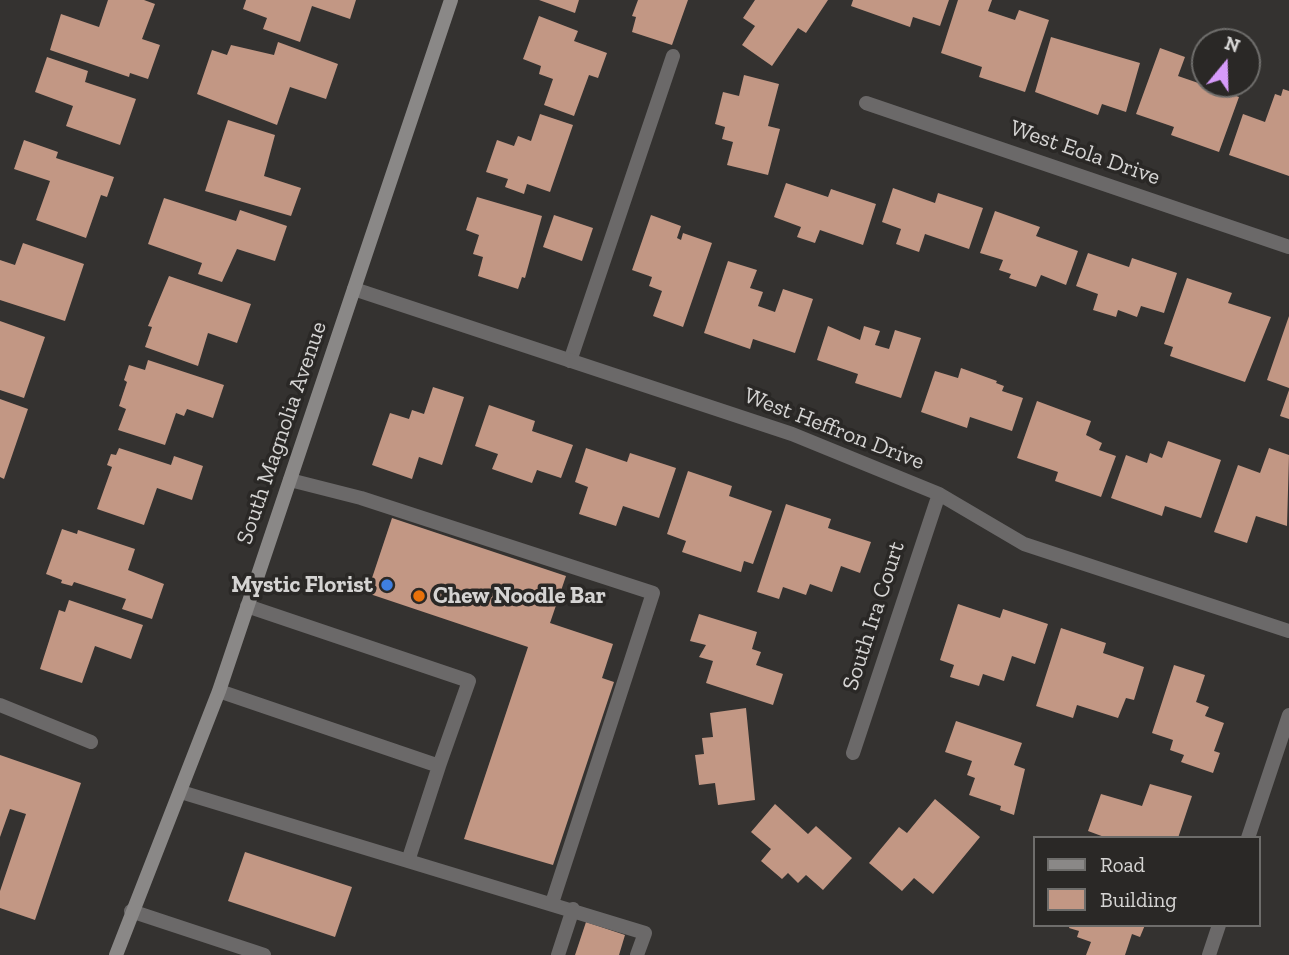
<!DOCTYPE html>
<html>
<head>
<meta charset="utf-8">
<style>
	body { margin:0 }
	#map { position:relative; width:1289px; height:955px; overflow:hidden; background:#343230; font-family:"Zilla Slab",serif }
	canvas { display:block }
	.legend { position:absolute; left:1033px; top:836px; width:228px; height:91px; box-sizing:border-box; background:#2a2826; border:2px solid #6e6d6b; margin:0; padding:9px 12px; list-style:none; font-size:21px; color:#d5d4d3 }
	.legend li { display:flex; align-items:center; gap:14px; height:35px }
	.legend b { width:35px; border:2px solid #6e6d6b }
	.north { position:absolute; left:1191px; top:28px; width:70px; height:70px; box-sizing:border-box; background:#2a2826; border:2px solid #6e6d6b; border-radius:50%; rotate:19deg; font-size:19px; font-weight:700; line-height:28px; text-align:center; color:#d5d4d3 }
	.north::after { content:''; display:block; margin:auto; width:24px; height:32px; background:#d69bfa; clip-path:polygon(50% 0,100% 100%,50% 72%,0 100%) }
</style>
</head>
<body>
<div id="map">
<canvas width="1289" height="955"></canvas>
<ul class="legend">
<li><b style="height:9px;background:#8a8887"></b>Road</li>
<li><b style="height:19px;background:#c29784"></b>Building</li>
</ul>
<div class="north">N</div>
</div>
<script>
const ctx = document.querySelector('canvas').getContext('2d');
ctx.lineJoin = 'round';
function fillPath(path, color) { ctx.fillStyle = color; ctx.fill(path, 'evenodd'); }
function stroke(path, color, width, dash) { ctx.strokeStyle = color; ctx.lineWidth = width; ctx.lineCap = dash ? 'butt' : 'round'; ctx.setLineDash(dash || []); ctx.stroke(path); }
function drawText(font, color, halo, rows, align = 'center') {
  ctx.font = font + ' "Zilla Slab",serif'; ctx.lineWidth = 7; ctx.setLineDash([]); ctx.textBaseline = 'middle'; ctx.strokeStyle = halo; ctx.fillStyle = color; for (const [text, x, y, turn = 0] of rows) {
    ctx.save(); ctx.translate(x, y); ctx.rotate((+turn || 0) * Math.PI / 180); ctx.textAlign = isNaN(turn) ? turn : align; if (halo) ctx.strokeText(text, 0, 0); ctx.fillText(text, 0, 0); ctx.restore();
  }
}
fillPath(new Path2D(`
	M108,0H144L155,4L142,39L160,45L148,79L130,73L129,77L50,50L61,14L99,27Z
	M246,0H356L350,19L312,6L300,42L263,29L267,18L243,9Z
	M539,0H579L575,13Z
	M638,0H688L672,45L632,32L636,17L632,16Z
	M755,0H828L806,33L798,28L772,66L742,45L755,26L743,18Z
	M853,0H949L940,26L913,17L910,27L851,6Z
	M958,0H992L988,11L1015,20L1019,10L1049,20L1025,92L979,77L982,67L941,53Z
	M539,16L578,31L574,41L607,53L598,78L589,75L574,116L544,105L553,79L539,74L541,66L523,59Z
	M1051,37L1140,63L1126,112L1102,104L1098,115L1035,92Z
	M278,42L338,64L326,99L290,87L277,125L197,94L212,50L227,55L231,45L274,55Z
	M1160,48L1185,57L1178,76L1239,97L1219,152L1171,135L1174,127L1136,114Z
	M47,57L88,71L85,82L136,99L120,145L66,126L73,106L35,92Z
	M744,75L779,84L768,126L780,129L768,175L727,165L733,142L722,139L725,127L715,124L723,92L739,96Z
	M1283,89L1289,91V176L1229,155L1243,114L1265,122L1275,94L1281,96Z
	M540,114L573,125L550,192L527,184L524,194L505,187L508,179L486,172L497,140L514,146L518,136L531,141Z
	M228,120L275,135L264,176L301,188L291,216L205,191Z
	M24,140L58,152L56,158L114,177L107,197L101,195L86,238L36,220L50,181L14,169Z
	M786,183L828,197L831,189L876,204L863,245L820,230L815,243L797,237L801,227L774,217Z
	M893,188L935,203L938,193L983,208L969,249L925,234L919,252L896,244L901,229L882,222Z
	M477,197L542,216L525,278L522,277L518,289L478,276L483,257L473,254L479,235L466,230Z
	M164,198L236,221L240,210L287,226L275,261L237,249L222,282L198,274L202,263L148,244Z
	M995,211L1040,227L1036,236L1078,251L1066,285L1041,275L1036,287L1009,278L1011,274L999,270L1003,260L980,253Z
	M554,215L593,228L582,261L543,247Z
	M651,215L681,226L677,238L681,240L683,233L712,243L683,327L653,316L662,291L649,286L652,277L632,270Z
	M23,243L84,264L65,321L0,300V260L15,265Z
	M1088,253L1129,267L1132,258L1177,273L1164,313L1141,306L1137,317L1118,310L1116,317L1093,310L1098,294L1076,286Z
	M728,261L757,270L750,288L763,292L758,306L775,312L783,289L813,299L795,353L753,339L750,349L704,333Z
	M169,276L251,304L237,343L208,333L198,366L145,347L152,327L148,326Z
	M1187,278L1232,293L1228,303L1271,317L1245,382L1170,356L1173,347L1164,344Z
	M1289,316V388L1267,380Z
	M0,321L45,337L24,398L0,390Z
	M828,326L860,340L864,326L880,331L875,345L889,349L895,330L921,338L901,398L855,383L858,374L817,360Z
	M148,360L224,385L213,418L187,409L184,416L176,413L165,445L118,430L126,409L119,406L127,382L124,380L129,365L145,370Z
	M961,368L997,381L996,383L1004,386L1002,391L1023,398L1012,431L970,417L967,428L921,412L935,371L958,378Z
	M433,387L464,397L442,465L419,457L412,479L372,465L390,413L409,419L412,410L424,414Z
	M1289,390V419L1280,416Z
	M0,399L28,409L4,479L0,477Z
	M1037,401L1091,421L1086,435L1102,443L1099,450L1116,456L1101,497L1055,481L1058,472L1017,458Z
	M489,405L535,421L532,431L573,445L561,478L537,470L532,483L492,469L498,454L475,446Z
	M1168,441L1221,460L1201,518L1165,506L1162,516L1111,498L1126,455L1147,463L1150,453L1162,458Z
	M119,448L171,465L174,456L203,466L192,500L157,488L144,525L97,509L112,467L107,465L111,454L116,455Z
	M586,448L627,462L630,453L676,468L659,518L623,506L616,526L579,514L588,487L575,482Z
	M1269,448L1289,455L1287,526L1256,516L1247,543L1214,532L1238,465L1260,473Z
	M688,471L732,486L729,496L772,511L753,564L744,561L741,572L682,552L686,541L667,534Z
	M786,504L831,519L828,528L871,542L860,573L841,566L832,592L810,584L806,595L783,587L779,599L757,592Z
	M392,518L566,576L550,623L613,644L602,678L614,682L553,865L464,839L528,647L367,593Z
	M62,529L77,534L78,530L135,549L128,570L164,584L152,619L122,609L126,599L74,582L72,586L61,583L62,580L46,574Z
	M69,600L143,625L131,659L95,646L82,683L40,669L59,610L65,612Z
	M958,604L1000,618L1003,609L1048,624L1035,664L1012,656L1004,681L983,674L979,686L950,677L954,665L940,660Z
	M699,614L757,632L752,649L761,652L756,665L783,674L773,705L706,683L713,661L699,657L706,645L690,641Z
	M1061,628L1106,643L1103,653L1144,667L1134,700L1126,698L1118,718L1077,705L1073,718L1036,706Z
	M1174,665L1205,675L1196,702L1209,707L1205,716L1224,723L1214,751L1220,753L1213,773L1181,762L1184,755L1170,750L1173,740L1152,733Z
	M746,708L755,800L718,805L715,783L699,785L695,755L704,754L702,738L713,737L710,713Z
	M956,721L1022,743L1014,765L1025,769L1014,815L1000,810L1001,806L969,795L975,778L967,775L972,761L945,752Z
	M0,755L81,783L35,920L0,908V891L26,814L10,809L0,837Z
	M1150,784L1192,796L1178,838H1107L1088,831L1101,794L1142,806Z
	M935,799L980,837L933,894L914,878L902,891L869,863L899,827L907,833Z
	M775,804L808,834L816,826L852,858L823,890L806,875L798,883L788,873L782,879L761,861L771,849L751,832Z
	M245,852L352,887L335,937L228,901Z
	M586,922L625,935L619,955H575Z
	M1070,925H1145L1140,937L1132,934L1125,955H1086L1091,942L1077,937L1079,931L1069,928Z`), '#c29784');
stroke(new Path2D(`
	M570,361L673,56
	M290,480L361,498L653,593L552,903
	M219,691L439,766L469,681L247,606
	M0,705L91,742
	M181,792L645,933L637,955
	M408,861L439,766
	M131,911L264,955
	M558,955L573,909`), '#6b6969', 14);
stroke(new Path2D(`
	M866,103L1289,247
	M354,289L792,434L939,494L1024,544L1289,631
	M853,753L939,494
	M1248,838L1289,715
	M1209,955L1219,925`), '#6b6969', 14);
stroke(new Path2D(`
	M116,955L219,691L451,0`), '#8a8887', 14);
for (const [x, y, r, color] of [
	[387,585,7,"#3f7fe0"],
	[419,596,7,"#e8710a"]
]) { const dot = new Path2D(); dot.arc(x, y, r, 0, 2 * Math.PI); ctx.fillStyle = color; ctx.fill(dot); stroke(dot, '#2a2826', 2.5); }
drawText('23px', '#d5d4d3', '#2a2826', [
	["West Eola Drive",1085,153,19],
	["West Heffron Drive",834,429,21],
	["South Magnolia Avenue",282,433,-71],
	["South Ira Court",874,616,-72]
]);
drawText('bold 23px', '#d5d4d3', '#2a2826', [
	["Mystic Florist",373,585],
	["Chew Noodle Bar",433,596,"left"]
], 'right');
</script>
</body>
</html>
